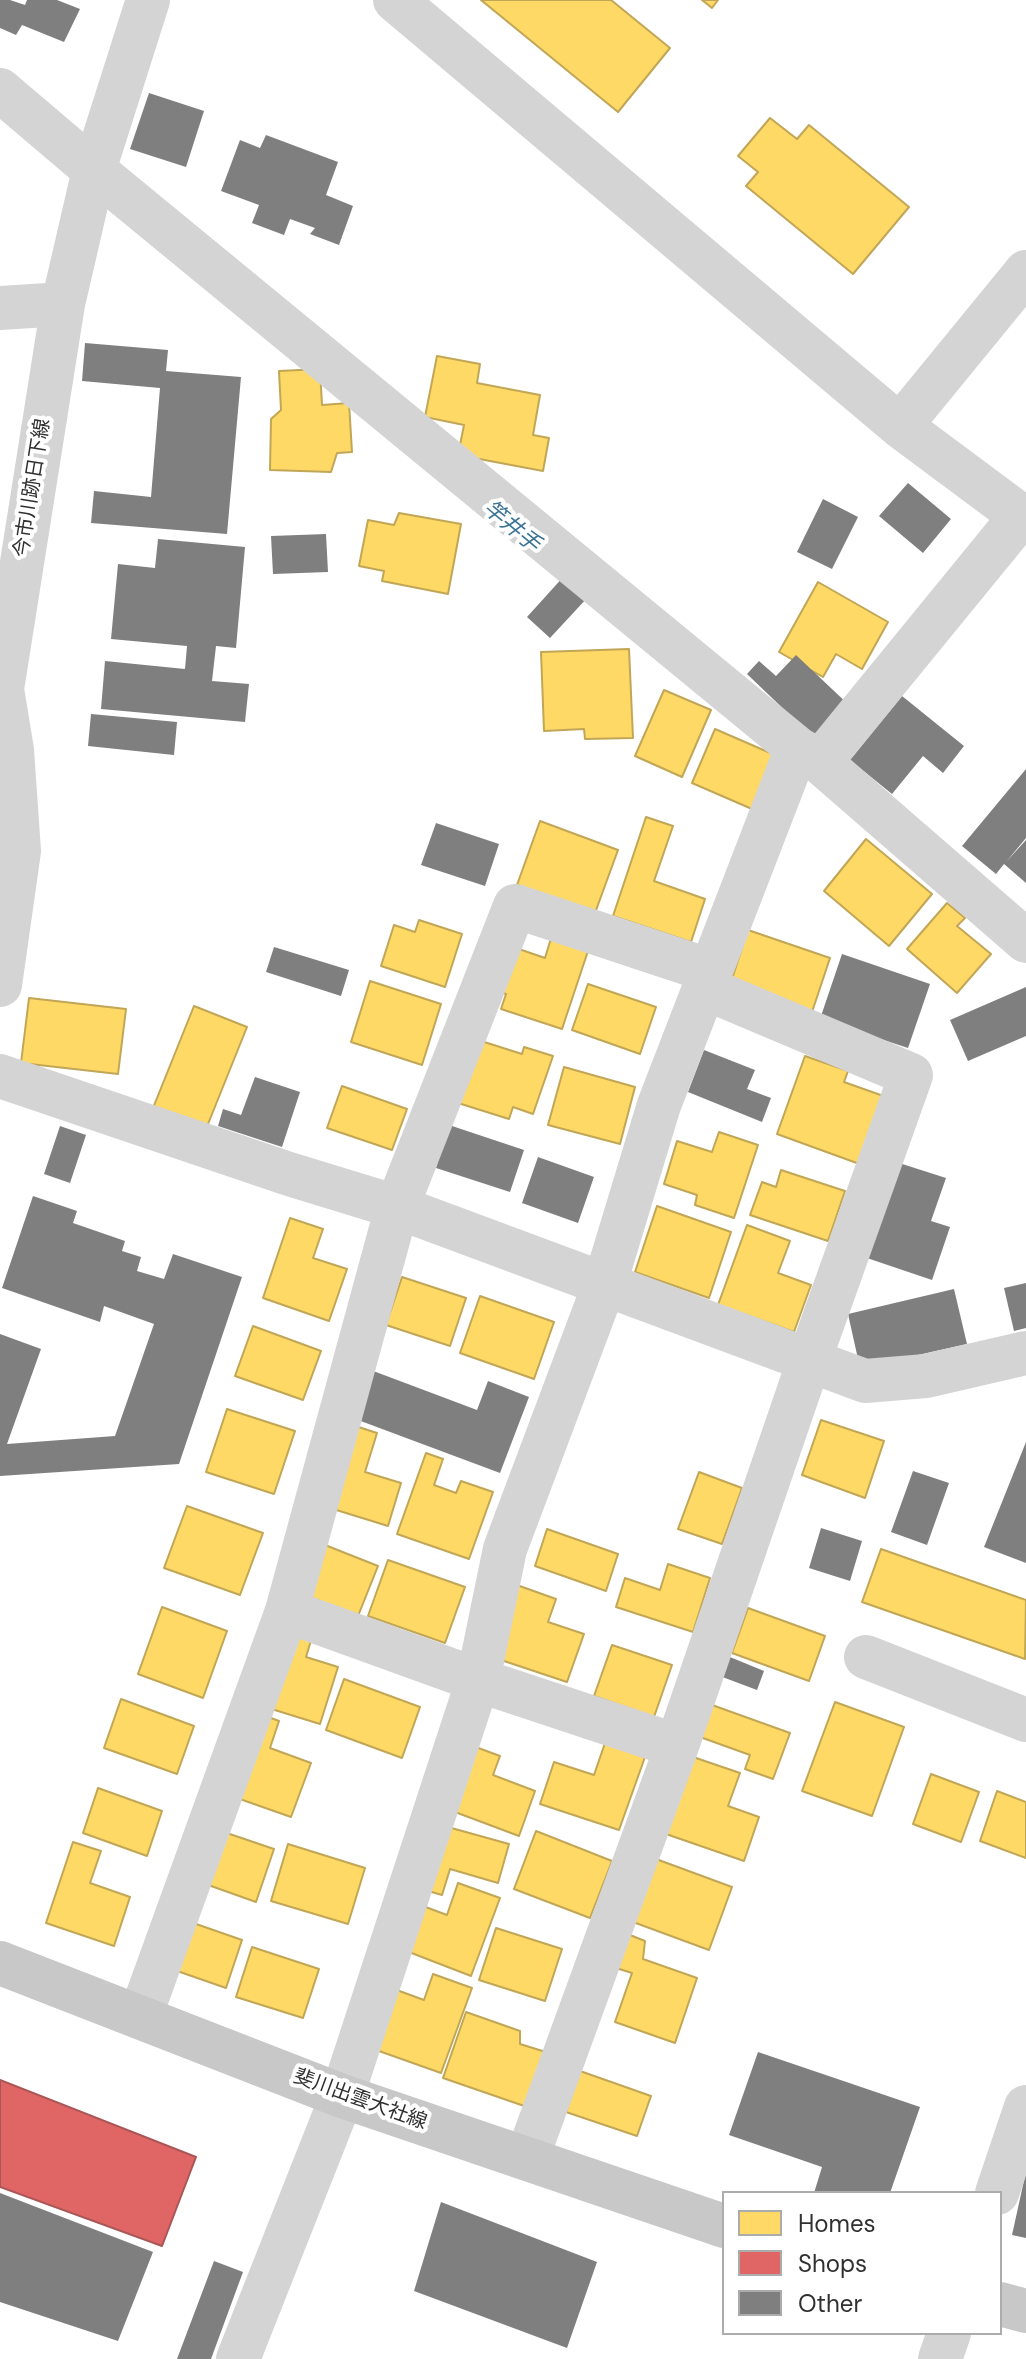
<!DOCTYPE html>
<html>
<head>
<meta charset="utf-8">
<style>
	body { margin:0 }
	#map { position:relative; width:1026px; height:2359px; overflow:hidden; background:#fff; font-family:"DM Sans",sans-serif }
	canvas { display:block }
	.legend { position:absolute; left:722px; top:2191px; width:280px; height:144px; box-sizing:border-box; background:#fff; border:2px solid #acacac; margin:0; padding:10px 14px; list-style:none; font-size:24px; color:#303030 }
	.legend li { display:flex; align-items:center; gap:16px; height:40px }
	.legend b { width:40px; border:2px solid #acacac }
</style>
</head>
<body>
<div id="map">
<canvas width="1026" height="2359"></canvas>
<ul class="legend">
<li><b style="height:22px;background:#ffd966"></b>Homes</li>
<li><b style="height:22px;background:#e06666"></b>Shops</li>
<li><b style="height:22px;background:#7f7f7f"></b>Other</li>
</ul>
</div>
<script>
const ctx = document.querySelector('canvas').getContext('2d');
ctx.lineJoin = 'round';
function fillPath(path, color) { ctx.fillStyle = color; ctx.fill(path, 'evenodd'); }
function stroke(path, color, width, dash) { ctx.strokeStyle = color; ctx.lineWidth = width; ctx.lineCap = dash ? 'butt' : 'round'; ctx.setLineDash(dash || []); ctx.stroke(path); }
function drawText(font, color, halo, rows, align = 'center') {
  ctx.font = font + ' "DM Sans","Noto Sans JP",sans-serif'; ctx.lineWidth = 8; ctx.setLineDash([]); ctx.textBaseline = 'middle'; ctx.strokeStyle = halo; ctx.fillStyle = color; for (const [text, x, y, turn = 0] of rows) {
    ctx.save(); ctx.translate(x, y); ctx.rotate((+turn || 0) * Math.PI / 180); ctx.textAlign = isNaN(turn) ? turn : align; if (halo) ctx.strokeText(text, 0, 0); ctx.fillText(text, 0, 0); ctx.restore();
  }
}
const homes = new Path2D(`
	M481,0H611L670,48L618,112Z
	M702,0H718L712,8Z
	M770,118L797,139L809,125L909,207L853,274L746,186L758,172L738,156Z
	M437,356L480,364L477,383L540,395L533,435L549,438L543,471L458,455L464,425L425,417Z
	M320,369L322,405L349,403L352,452L337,453L331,472L270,470L271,419L281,410L279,371Z
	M399,513L461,524L448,594L382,581L384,571L359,566L368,520L394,525Z
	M818,582L888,622L862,669L836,654L823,677L779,652Z
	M629,649L633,738L585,739L584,729L544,731L541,652Z
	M664,690L711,710L682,777L635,756Z
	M715,729L775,755L752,809L692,783Z
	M646,817L673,826L654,881L705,899L691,942L613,916Z
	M540,821L618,850L595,913L517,885Z
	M866,839L932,894L889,946L824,891Z
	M947,903L965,918L957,926L991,954L957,993L907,949Z
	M419,920L462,934L445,987L381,966L394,925L415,932Z
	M748,930L830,958L812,1012L730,985Z
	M552,935L589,948L562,1029L501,1009L506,994L496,990L510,946L545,958Z
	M370,981L441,1004L422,1065L351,1042Z
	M588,984L656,1007L640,1054L572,1030Z
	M29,998L126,1009L118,1074L21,1063Z
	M194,1006L247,1027L206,1129L153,1108Z
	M478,1040L522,1054L524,1047L553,1056L533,1114L513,1107L509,1119L458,1103Z
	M805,1056L848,1071L844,1082L889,1098L865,1166L777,1134Z
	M564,1067L635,1087L620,1144L548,1125Z
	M342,1086L407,1109L392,1150L327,1128Z
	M719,1132L758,1145L734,1218L695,1205L697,1195L664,1184L677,1141L712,1152Z
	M781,1170L845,1191L828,1241L750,1215L762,1182L776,1187Z
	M657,1206L731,1232L709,1298L635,1272Z
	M290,1218L323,1229L313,1258L347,1269L329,1321L263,1298Z
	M747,1225L790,1241L778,1273L811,1285L794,1332L718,1305Z
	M402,1277L466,1298L450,1346L386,1325Z
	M480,1296L554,1322L534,1379L460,1353Z
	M253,1326L321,1351L303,1400L235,1376Z
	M227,1409L295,1431L274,1494L206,1472Z
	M821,1420L884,1441L865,1498L802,1475Z
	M343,1422L377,1433L365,1472L401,1483L388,1526L317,1504Z
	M426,1453L443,1459L434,1485L456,1493L461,1481L493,1492L469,1559L397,1534Z
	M699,1472L742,1488L722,1544L678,1529Z
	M187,1506L263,1533L240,1595L164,1568Z
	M547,1529L618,1554L606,1591L535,1566Z
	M325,1545L378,1566L358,1616L289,1589Z
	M881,1549L1026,1600L1025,1659L862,1602Z
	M388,1560L465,1587L445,1643L368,1616Z
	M668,1564L710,1578L693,1632L616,1607L625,1578L660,1590Z
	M514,1584L556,1599L548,1622L584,1634L567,1682L489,1656Z
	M162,1607L227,1631L203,1698L138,1674Z
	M748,1608L825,1636L809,1681L732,1653Z
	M276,1623L313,1634L306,1657L338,1667L320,1724L252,1703Z
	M612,1645L672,1665L654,1717L594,1696Z
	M344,1679L420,1707L402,1758L326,1730Z
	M121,1699L194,1726L177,1774L104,1748Z
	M835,1702L904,1727L872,1816L802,1791Z
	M712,1705L790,1733L773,1779L745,1769L750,1755L700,1737Z
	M247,1709L279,1721L270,1748L311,1763L291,1817L217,1791Z
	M605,1743L645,1757L619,1830L540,1804L554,1762L594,1775Z
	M473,1746L500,1756L493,1775L535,1791L519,1836L439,1806Z
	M693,1757L740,1773L728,1806L759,1817L744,1861L666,1834Z
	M931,1774L979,1792L961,1842L913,1824Z
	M98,1788L162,1811L147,1856L83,1833Z
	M997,1791L1026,1802V1858L980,1841Z
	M437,1824L509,1844L498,1883L450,1869L442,1895L418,1888Z
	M215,1829L274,1849L256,1902L197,1881Z
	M536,1831L612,1861L590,1918L514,1889Z
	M73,1842L101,1851L90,1883L130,1897L114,1946L46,1923Z
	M288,1844L365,1868L348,1924L271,1901Z
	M656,1859L732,1887L709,1950L633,1922Z
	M458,1883L500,1898L471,1976L396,1947L412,1902L447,1915Z
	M176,1917L242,1940L226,1988L160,1965Z
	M496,1928L562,1949L545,2001L479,1980Z
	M625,1933L645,1941L643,1959L697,1978L675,2043L615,2022L632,1973L613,1967Z
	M252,1947L319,1969L303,2018L236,1997Z
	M433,1974L472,1988L441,2073L362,2045L383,1985L424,2000Z
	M466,2012L520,2031V2044L549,2053L530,2108L443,2078Z
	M580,2071L651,2096L637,2136L566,2112Z`);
fillPath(homes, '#ffd966');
stroke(homes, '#c1a656', 2);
const shops = new Path2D(`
	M0,2080L196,2157L162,2246L0,2187Z`);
fillPath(shops, '#e06666');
stroke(shops, '#ab5656', 2);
fillPath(new Path2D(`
	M0,0H10L25,5L27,0H57L80,9L64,42L22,25L16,35L0,28Z
	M149,93L204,111L186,167L130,149Z
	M266,135L338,162L326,195L353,206L339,245L310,234L315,228L290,219L284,235L252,223L259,205L221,191L240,140L260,148Z
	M85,343L168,350L166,371L241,377L227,534L91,523L94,491L151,497L160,388L82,381Z
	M908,483L951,519L923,553L879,516Z
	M823,499L858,517L832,569L797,552Z
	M326,534L328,572L273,574L271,536Z
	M158,539L245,547L236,648L216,646L212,681L249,684L245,722L101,709L105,661L185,669L187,646L111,639L118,564L155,568Z
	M565,575L588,597L550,638L527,617Z
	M796,655L851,707L818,742L747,674L759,661L776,676Z
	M902,696L964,746L943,773L923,756L892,794L850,760Z
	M91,714L177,722L174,755L88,746Z
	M1026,769V838L1006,862L1026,840V883L1004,864L996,874L962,846Z
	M436,823L499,844L485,886L421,865Z
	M274,947L349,970L341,996L266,972Z
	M842,954L930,984L908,1048L820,1019Z
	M1026,987V1036L968,1061L950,1020Z
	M704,1050L755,1070L747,1089L771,1098L762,1122L688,1092Z
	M255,1077L300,1092L282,1147L218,1126L223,1109L241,1115Z
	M449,1125L524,1150L510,1192L436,1168Z
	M60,1126L86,1135L70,1183L44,1174Z
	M538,1157L594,1177L578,1223L522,1203Z
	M896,1162L946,1178L931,1221L950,1227L932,1280L864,1257Z
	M33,1196L77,1211L73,1223L125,1241L122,1251L141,1257L137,1271L164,1279L173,1254L242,1277L179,1464L0,1476V1334L41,1349L7,1444L115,1436L154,1324L104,1306L100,1322L2,1288Z
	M1026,1283V1328L1014,1331L1004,1288Z
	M954,1289L967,1344L860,1368L848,1314Z
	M368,1369L477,1410L488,1381L529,1397L500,1473L350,1417Z
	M1026,1442V1563L984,1547Z
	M913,1471L949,1483L927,1545L891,1532Z
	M821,1528L862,1541L850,1581L809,1568Z
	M725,1655L764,1671L757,1690L717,1675Z
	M758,2052L920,2107L890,2193H814L822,2167L729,2135Z
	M1025,2176H1026V2238L1012,2235Z
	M0,2193L153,2252L118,2341L0,2302Z
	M441,2202L597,2262L567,2348L414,2291Z
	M214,2261L243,2272L211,2359H177Z`), '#7f7f7f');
stroke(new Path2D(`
	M395,0L900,426L1021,516L820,762
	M0,90L94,170L797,748L820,762L1026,941
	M0,308L63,304
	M900,426L1026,272
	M0,985L19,851L12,750L2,689L63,304L94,170L148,0
	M0,1076L289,1174L397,1207L865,1381L926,1376L1026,1353
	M287,1611L478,1680L677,1746
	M866,1657L1026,1720
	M140,2017L287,1611L397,1207L515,906L711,971
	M527,2158L677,1746L809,1361L911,1075L705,988
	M997,2193L1026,2107
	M238,2359L342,2096L478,1680L505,1549L605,1283L659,1105L797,748
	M940,2359L949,2333`), '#d4d4d4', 44);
stroke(new Path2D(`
	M0,1963L342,2096L724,2226
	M1000,2304L1026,2311`), '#c8c8c8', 44);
drawText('20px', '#303030', '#fff', [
	["今市川跡日下線",33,488,-81],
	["斐川出雲大社線",360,2100,20]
]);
drawText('italic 22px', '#3b7396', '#fff', [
	["竿井手",511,527,40]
]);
</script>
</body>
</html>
